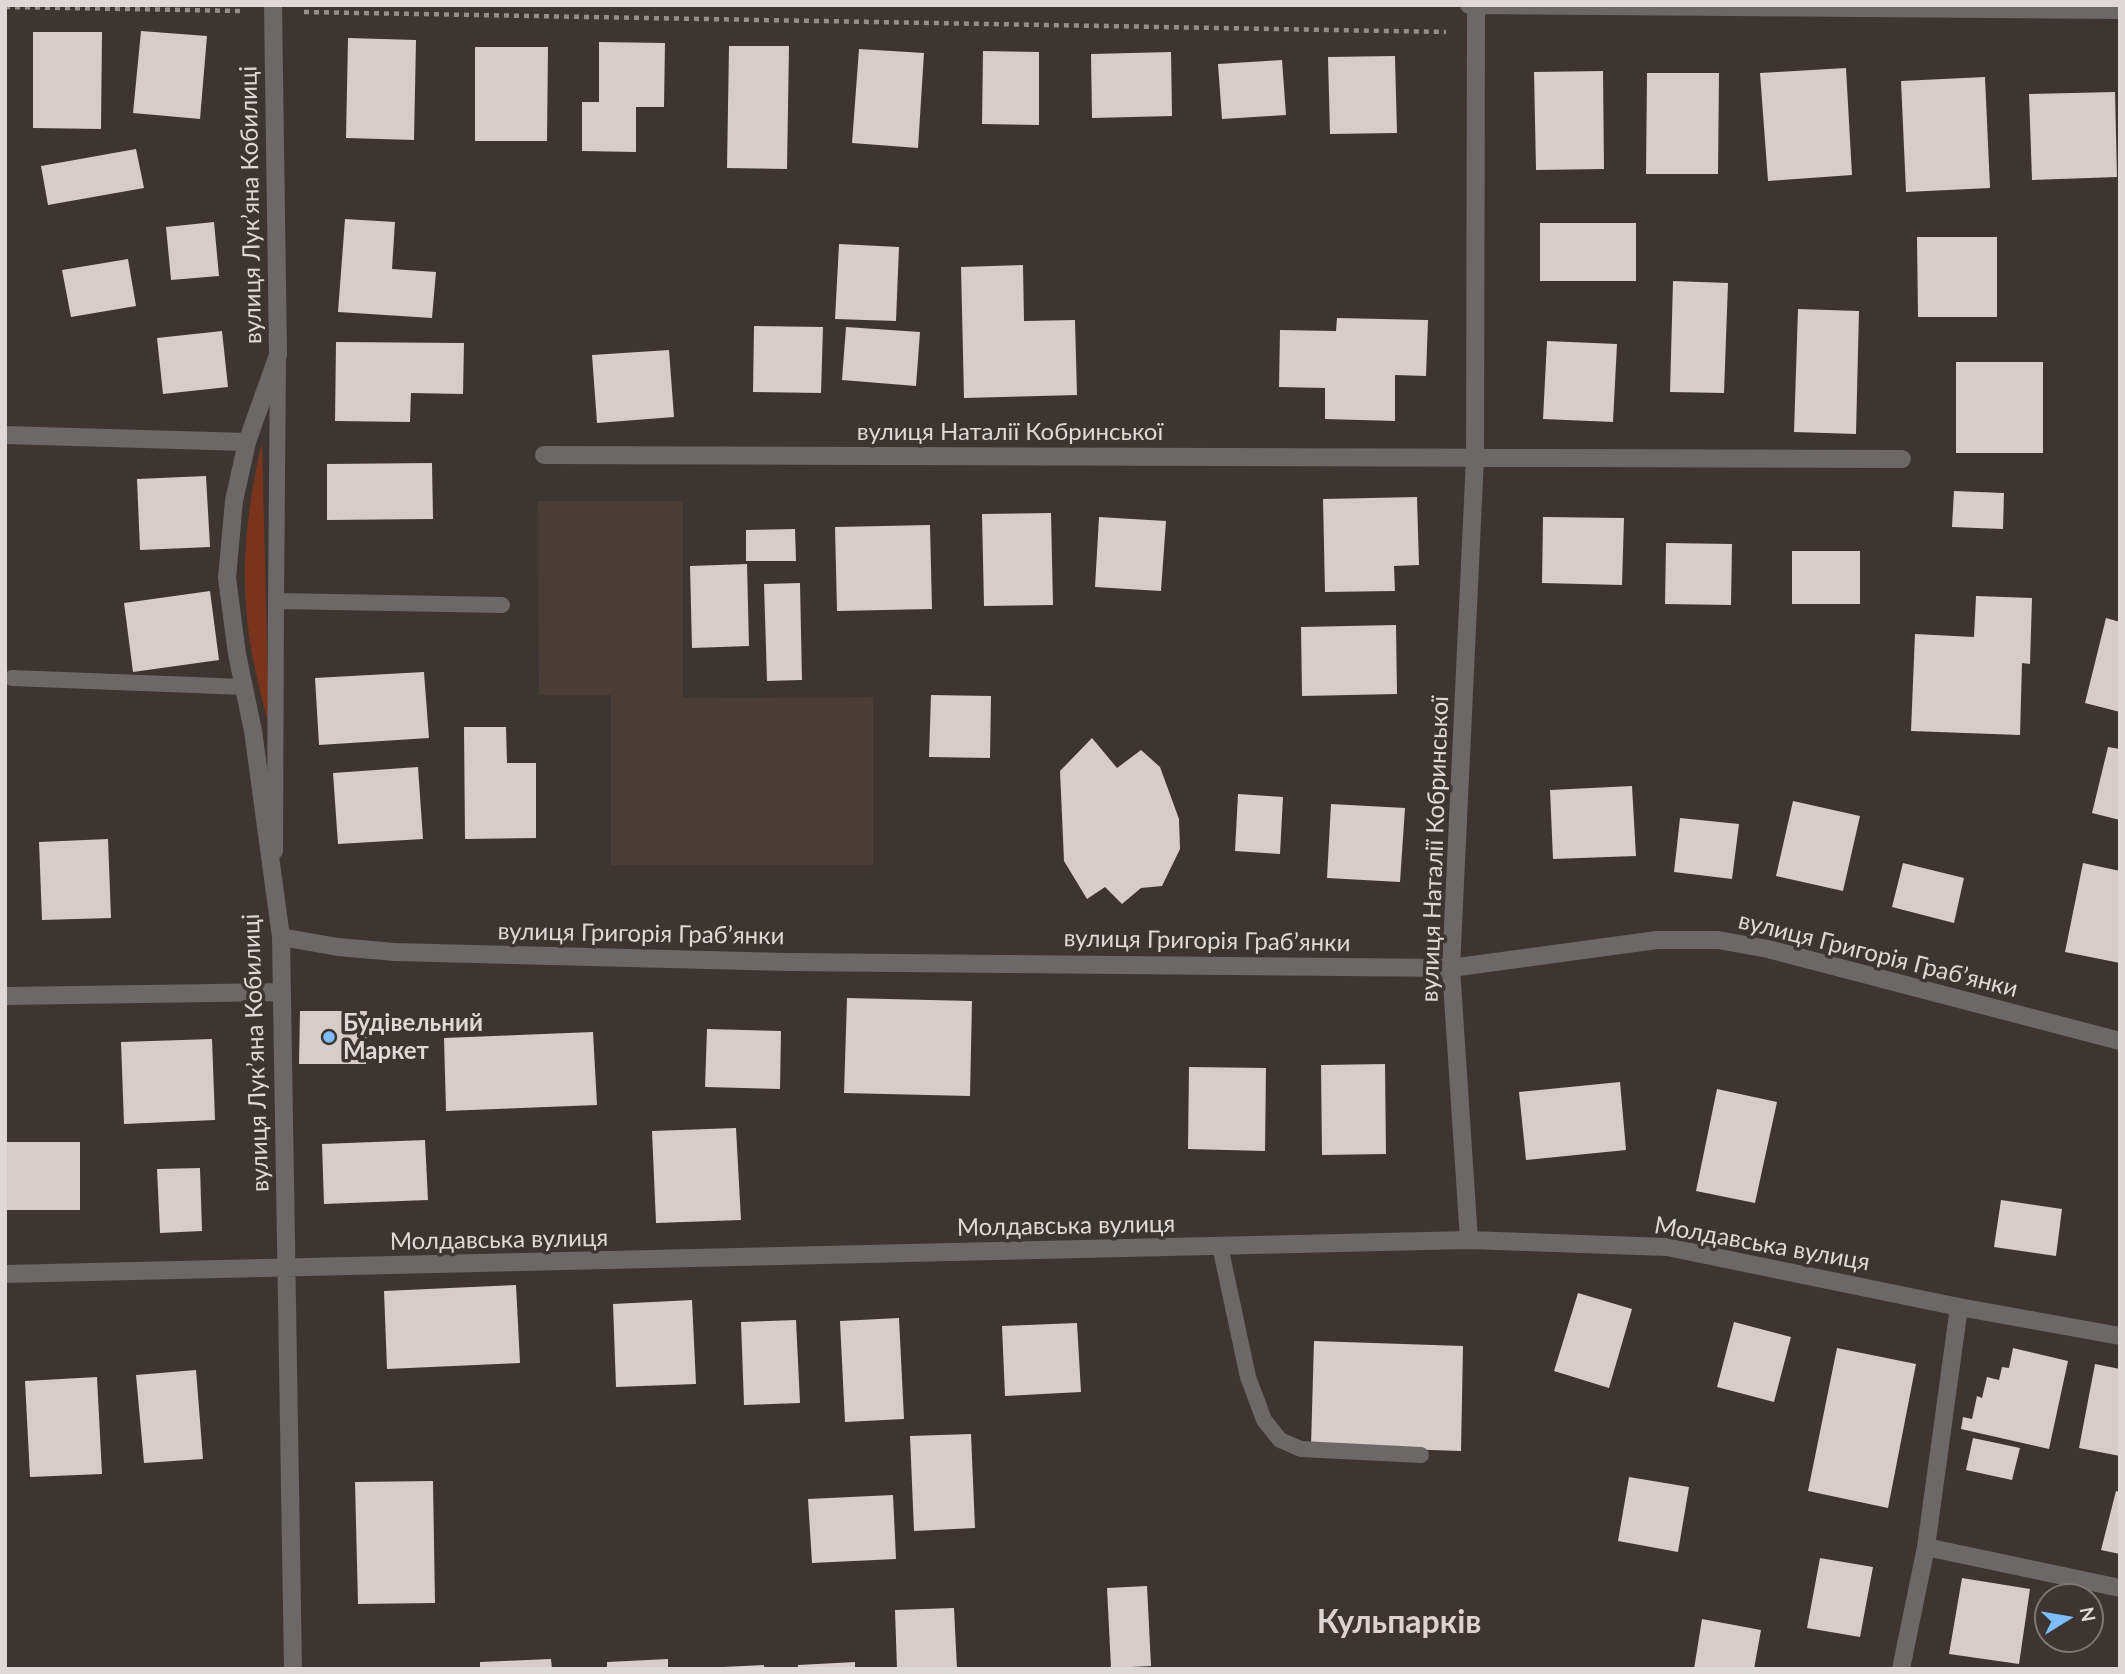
<!DOCTYPE html>
<html>
<head>
<meta charset="utf-8">
<style>
	body { margin:0 }
	#map { position:relative; width:2125px; height:1674px; overflow:hidden; background:#3c3532; font-family:Lato,sans-serif }
	canvas { display:block }
	.frame { position:absolute; inset:0; border:7px solid #ded9d7; pointer-events:none }
	.north { position:absolute; left:2034px; top:1583px; width:70px; height:70px; box-sizing:border-box; background:#3c3532; border:2px solid #7d7774; border-radius:50%; rotate:79deg; font-size:19px; font-weight:700; line-height:28px; text-align:center; color:#ded9d7 }
	.north::after { content:''; display:block; margin:auto; width:24px; height:32px; background:#7ebdf9; clip-path:polygon(50% 0,100% 100%,50% 72%,0 100%) }
</style>
</head>
<body>
<div id="map">
<canvas width="2125" height="1674"></canvas>
<div class="frame"></div>
<div class="north">N</div>
</div>
<script>
const ctx = document.querySelector('canvas').getContext('2d');
ctx.lineJoin = 'round';
function fillPath(path, color) { ctx.fillStyle = color; ctx.fill(path, 'evenodd'); }
function stroke(path, color, width, dash) { ctx.strokeStyle = color; ctx.lineWidth = width; ctx.lineCap = dash ? 'butt' : 'round'; ctx.setLineDash(dash || []); ctx.stroke(path); }
function drawText(font, color, halo, rows, align = 'center') {
  ctx.font = font + ' Lato,sans-serif'; ctx.lineWidth = 7; ctx.setLineDash([]); ctx.textBaseline = 'middle'; ctx.strokeStyle = halo; ctx.fillStyle = color; for (const [text, x, y, turn = 0] of rows) {
    ctx.save(); ctx.translate(x, y); ctx.rotate((+turn || 0) * Math.PI / 180); ctx.textAlign = isNaN(turn) ? turn : align; if (halo) ctx.strokeText(text, 0, 0); ctx.fillText(text, 0, 0); ctx.restore();
  }
}
fillPath(new Path2D(`
	M538,501H683V698L873,697V865H611V695H539Z`), '#4a3c37');
fillPath(new Path2D(`
	M262,441L269,725C238,617 238,550 262,441Z`), '#7a341e');
fillPath(new Path2D(`
	M141,31L207,36L200,119L133,113Z
	M33,32H102L101,129L33,128Z
	M348,38L416,40L414,140L346,138Z
	M599,42L665,43L664,107H636V152L582,151V102H599Z
	M729,46H789L787,169L727,168Z
	M475,47H548L547,141H475Z
	M859,49L924,53L918,148L852,143Z
	M983,51L1039,52V125L982,124Z
	M1171,52L1172,116L1092,118L1091,54Z
	M1395,56L1397,133L1330,134L1328,57Z
	M1282,60L1286,115L1222,119L1218,64Z
	M1846,68L1852,175L1768,181L1760,73Z
	M1603,71L1604,169L1536,170L1534,72Z
	M1647,73H1719L1718,174H1646Z
	M1985,77L1990,188L1906,192L1901,81Z
	M2115,92L2117,177L2032,180L2029,94Z
	M136,149L144,188L48,205L41,166Z
	M345,219L395,222L392,269L436,272L432,318L338,312Z
	M214,222L219,276L171,280L166,227Z
	M1540,223H1636V281H1540Z
	M1917,237H1997V317H1918Z
	M839,244L899,247L896,321L835,319Z
	M128,259L136,306L71,317L62,270Z
	M1023,265L1024,321L1075,320L1077,395L964,398L961,267Z
	M1673,281L1728,283L1724,393L1670,392Z
	M1798,309L1859,311L1856,434L1794,432Z
	M1337,318L1428,320L1426,376L1395,375V421L1325,419V388L1279,387L1280,330L1336,331Z
	M754,326L823,327L821,393L753,392Z
	M846,327L920,332L916,386L842,380Z
	M222,331L228,387L163,394L157,338Z
	M1547,341L1617,344L1613,422L1543,419Z
	M336,342L464,343L463,394L411,393L410,422L335,421Z
	M669,350L674,417L597,423L592,355Z
	M1956,362H2043V453H1956Z
	M432,463L433,519L327,520V464Z
	M206,476L210,547L140,550L137,479Z
	M1954,491L2004,493L2003,529L1952,527Z
	M1417,497L1419,565L1394,566L1395,591L1325,592L1323,499Z
	M1051,513L1053,605L984,606L982,514Z
	M1099,517L1166,521L1161,591L1095,587Z
	M1543,517L1624,518L1622,585L1542,583Z
	M930,525L932,609L837,611L835,527Z
	M795,529L796,561H746V530Z
	M1666,543L1732,544L1731,605L1665,604Z
	M1792,551H1860V604H1792Z
	M747,564L749,646L692,648L690,566Z
	M800,583L802,680L767,681L764,584Z
	M210,591L219,660L133,672L124,603Z
	M1976,596L2032,598L2030,664L2022,663L2020,735L1911,731L1915,634L1974,637Z
	M2106,618L2120,622V712L2085,703Z
	M1396,625L1397,694L1302,696L1301,627Z
	M424,672L429,738L319,745L315,678Z
	M931,695L991,696L990,758L929,757Z
	M464,727H506L507,763H536V838L465,839Z
	M1092,738L1117,768L1141,750L1160,767L1179,819L1180,849L1162,886L1141,888L1122,904L1105,887L1087,899L1064,861L1060,771Z
	M2108,747L2120,749V820L2092,813Z
	M418,767L423,839L338,844L333,773Z
	M1632,786L1636,856L1553,859L1550,790Z
	M1238,794L1283,797L1280,854L1235,851Z
	M1793,801L1860,816L1843,891L1776,876Z
	M1331,804L1405,808L1400,882L1327,878Z
	M1680,818L1739,824L1732,879L1674,872Z
	M108,839L111,918L42,920L39,842Z
	M1903,863L1964,878L1954,923L1892,907Z
	M2083,863L2120,871V963L2065,952Z
	M847,998L972,1001L970,1096L844,1093Z
	M300,1011H367L366,1064H299Z
	M707,1029L781,1031L780,1089L705,1087Z
	M593,1032L597,1105L446,1111L444,1038Z
	M212,1039L215,1120L124,1124L121,1042Z
	M1385,1064L1386,1154L1322,1155L1321,1065Z
	M1189,1067L1266,1068L1265,1151L1188,1149Z
	M1620,1082L1626,1150L1526,1160L1519,1092Z
	M1717,1089L1777,1102L1755,1203L1696,1191Z
	M736,1128L741,1220L656,1223L652,1131Z
	M425,1140L428,1200L324,1204L322,1144Z
	M5,1142H80V1210H5Z
	M200,1168L202,1231L160,1233L157,1169Z
	M2001,1200L2062,1209L2056,1256L1994,1247Z
	M516,1285L520,1363L387,1369L384,1291Z
	M1578,1293L1632,1309L1609,1388L1554,1371Z
	M692,1300L696,1384L616,1387L613,1304Z
	M899,1318L904,1419L845,1422L840,1321Z
	M796,1320L800,1403L744,1405L741,1322Z
	M1734,1322L1791,1337L1774,1402L1717,1387Z
	M1077,1323L1081,1392L1005,1396L1002,1326Z
	M1314,1341L1463,1346L1461,1451L1311,1446Z
	M1837,1348L1916,1364L1888,1508L1808,1491Z
	M2013,1348L2068,1361L2049,1449L1961,1429L1963,1417L1972,1419L1977,1396L1982,1398L1987,1377L1999,1380L2002,1367L2009,1368Z
	M2095,1364L2120,1369V1456L2079,1448Z
	M196,1370L203,1459L144,1463L136,1375Z
	M97,1377L102,1474L30,1477L25,1381Z
	M971,1434L975,1528L914,1531L910,1436Z
	M1973,1438L2020,1448L2012,1480L1966,1470Z
	M1629,1477L1689,1487L1678,1552L1618,1541Z
	M433,1481L435,1603L358,1604L355,1482Z
	M2116,1491L2120,1492V1554L2101,1550Z
	M893,1495L896,1559L812,1563L808,1499Z
	M1820,1558L1873,1567L1860,1637L1807,1628Z
	M1962,1578L2030,1589L2019,1664L1949,1654Z
	M1147,1586L1151,1666L1111,1668L1107,1588Z
	M954,1608L957,1669H897L895,1610Z
	M1702,1619L1761,1630L1754,1669H1694Z
	M551,1659L552,1669H480V1662Z
	M668,1659V1669H607V1662Z
	M855,1662V1669H798V1665Z
	M764,1665V1669H723V1667Z`), '#d6ccc9');
stroke(new Path2D(`
	M5,7L242,11
	M304,12L1446,32`), '#938d8b', 4.5, [5, 5]);
stroke(new Path2D(`
	M278,361L276,601L502,605
	M12,678L244,687
	M275,851L276,601
	M1220,1246L1248,1377L1264,1420L1280,1440L1301,1449L1421,1455`), '#6c6867', 16);
stroke(new Path2D(`
	M273,5L278,355L247,442L234,501L227,578L237,654L253,731L281,937L293,1669
	M1469,5L2120,10
	M5,435L247,442
	M544,455L1902,459
	M281,937L338,947L395,952L786,962L1451,968L1657,940H1718L1768,949L2120,1041
	M5,996L282,992
	M1469,1240L1451,968L1475,458L1476,5
	M5,1274L1469,1240L1667,1247L1959,1307L2120,1336
	M1926,1547L2120,1588
	M1901,1669L1926,1547L1959,1307`), '#6c6867', 18);
for (const [x, y, r, color] of [
	[329,1037,7,"#7ebdf9"]
]) { const dot = new Path2D(); dot.arc(x, y, r, 0, 2 * Math.PI); ctx.fillStyle = color; ctx.fill(dot); stroke(dot, '#3c3532', 2.5); }
drawText('24px', '#ded9d7', '#3c3532', [
	["вулиця Лукʼяна Кобилиці",251,205,-91],
	["вулиця Наталії Кобринської",1010,432],
	["вулиця Наталії Кобринської",1435,849,-88],
	["вулиця Григорія Грабʼянки",641,934,1],
	["вулиця Григорія Грабʼянки",1207,941,1],
	["вулиця Григорія Грабʼянки",1878,955,14],
	["вулиця Лукʼяна Кобилиці",256,1053,-92],
	["Молдавська вулиця",1066,1226,-1],
	["Молдавська вулиця",499,1240,-1],
	["Молдавська вулиця",1762,1244,10]
]);
drawText('bold 24px', '#ded9d7', '#3c3532', [
	["Будівельний",343,1023],
	["Маркет",343,1051]
], 'left');
drawText('bold 32px', '#ddd3cf', '#3c3532', [
	["Кульпарків",1399,1623]
]);
</script>
</body>
</html>
